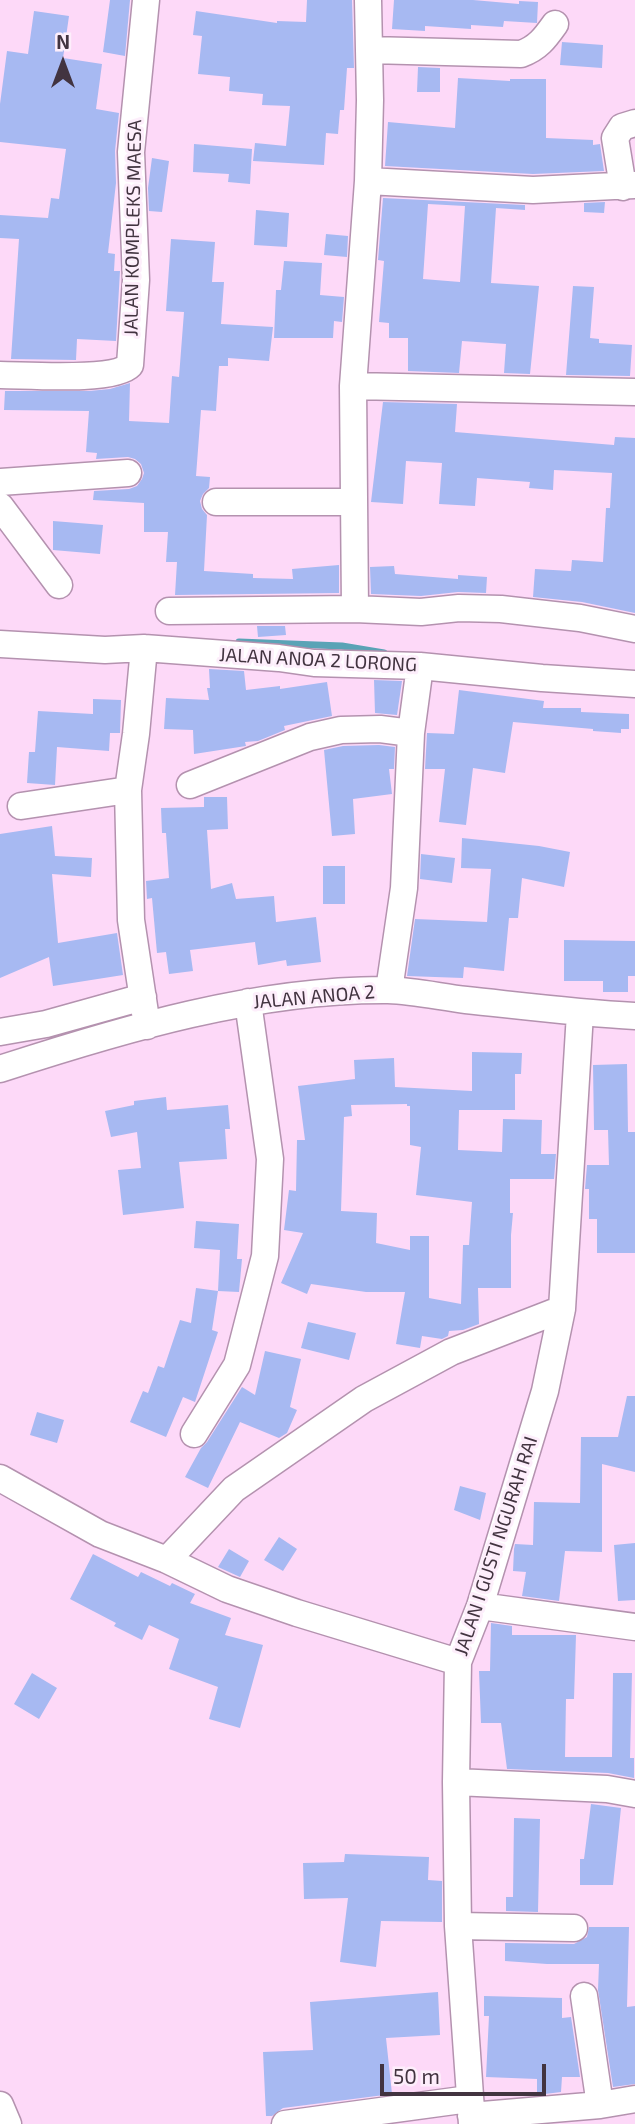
<!DOCTYPE html>
<html>
<head>
<meta charset="utf-8">
<style>
	body { margin:0 }
	#map { position:relative; width:635px; height:2124px; overflow:hidden; background:#fdd9f8; font-family:"Exo 2",sans-serif }
	canvas { display:block }
	.north { position:absolute; left:28px; top:28px; width:70px; height:70px; -webkit-text-stroke:5px #fdeefb; paint-order:stroke; rotate:0deg; font-size:19px; font-weight:700; line-height:28px; text-align:center; color:#423440 }
	.north::after { content:''; display:block; margin:auto; width:24px; height:32px; background:#423440; clip-path:polygon(50% 0,100% 100%,50% 72%,0 100%) }
	.scale { position:absolute; left:380px; top:2064px; width:166px; height:32px; box-sizing:border-box; border:4px solid #423440; border-top:0; padding-left:9px; font-size:21px; line-height:24px; white-space:nowrap; color:#423440; -webkit-text-stroke:5px #fdeefb; paint-order:stroke }
</style>
</head>
<body>
<div id="map">
<canvas width="635" height="2124"></canvas>
<div class="north">N</div>
<div class="scale">50 m</div>
</div>
<script>
const ctx = document.querySelector('canvas').getContext('2d');
ctx.lineJoin = 'round';
function stroke(path, color, width, dash) { ctx.strokeStyle = color; ctx.lineWidth = width; ctx.lineCap = dash ? 'butt' : 'round'; ctx.setLineDash(dash || []); ctx.stroke(path); }
function fillPath(path, color) { ctx.fillStyle = color; ctx.fill(path, 'evenodd'); }
function drawText(font, color, halo, rows, align = 'center') {
  ctx.font = font + ' "Exo 2",sans-serif'; ctx.lineWidth = 6; ctx.setLineDash([]); ctx.textBaseline = 'middle'; ctx.strokeStyle = halo; ctx.fillStyle = color; for (const [text, x, y, turn = 0] of rows) {
    ctx.save(); ctx.translate(x, y); ctx.rotate((+turn || 0) * Math.PI / 180); ctx.textAlign = isNaN(turn) ? turn : align; if (halo) ctx.strokeText(text, 0, 0); ctx.fillText(text, 0, 0); ctx.restore();
  }
}
stroke(new Path2D(`
	M239,642L342,646L384,653`), '#5aa3b6', 7);
fillPath(new Path2D(`
	M110,0H130L125,56L103,52Z
	M307,0H352L354,68H347L344,110H340L338,134L326,133L324,165L253,161L255,143L286,146L290,106L262,105L263,94L229,91L230,77L198,74L202,36L193,35L196,11L277,23V21L306,22Z
	M394,0H473L519,4V1L538,2L537,23L504,21L503,27L471,25V29L425,26V31L392,29Z
	M34,11L69,16L63,58L102,64L96,109L119,113L115,151L116,183L108,253L115,254L114,271H120L116,341L77,339L76,360L11,359L19,239L0,238V215L48,218L51,198L59,199L66,149L0,142V104L7,51L28,54Z
	M562,42L603,45L602,68L560,65Z
	M418,67L440,68V92H417Z
	M458,78L510,81V79H546V138L593,140V145L600,144L604,171L533,174L385,166L388,122L455,128Z
	M194,144L252,149L250,184L228,182L229,174L193,172Z
	M152,158L169,161L162,212L149,211L148,188Z
	M383,198L525,205V210L496,208L491,283L539,286L530,374L504,373L506,344L462,341L459,373L408,371V338H389V323L379,322L384,261L378,260ZM428,204L465,206L460,282L423,279Z
	M605,202L604,213L584,212V203Z
	M256,210L289,213L287,247L254,245Z
	M326,234L348,236L347,257L324,255Z
	M171,239L215,242L212,282H224L221,324L273,327L269,361L228,358V366H219L216,411L201,410L196,476L210,477L209,488L203,494L200,501L202,509L207,515L204,571L253,574V578L293,579L292,569L339,565V593L175,595L177,562H166L168,532H144V503L93,500L94,491L129,489L137,486L142,479L144,473L141,464L135,459L128,457L96,459L97,453L86,452L89,411L4,410L5,391H89L110,389L130,383L129,421L169,423L172,376L179,377L184,312L166,311Z
	M284,261L322,263L320,295L344,297L342,322L334,321L333,338H274L276,290H281Z
	M573,286L594,287L590,338L599,339V343L632,345L630,376L566,375Z
	M383,402L457,404L455,432L614,445L615,437L635,438V613L582,602L533,597L535,569L571,571L572,560L603,562L606,508H610L612,473L554,470L553,490L529,488L530,482L477,478L475,506L439,504L442,463L406,461L403,504L371,502Z
	M53,521L103,525L100,554L53,550Z
	M394,566L395,574L458,579V575L487,577L486,593L458,592L421,596L371,594L370,567Z
	M257,626H285L286,635L258,637Z
	M209,669L244,671L246,690L280,686V689L327,682L332,716L284,726L285,730L258,741L245,742L246,746L194,754L193,730L164,729L166,698L209,700L207,688H210Z
	M374,680L402,681L397,715L375,713Z
	M459,690L544,701L543,708H581V712L629,714V729H621V733L593,731V729L513,722L505,773L473,768L466,825L439,822L445,769H425L427,733L454,734Z
	M93,699L121,700L120,733H110L109,751L57,747L55,785L27,783L29,752H35L38,711L93,714Z
	M379,745L395,747L394,769H389L392,794L353,799L355,834L332,836L324,750L343,746Z
	M204,797H227L228,829L207,830L211,889L232,883L236,899L274,896L276,922L316,917L321,962L287,966L286,960L258,965L255,942L190,950L193,971L169,974L166,952L157,953L152,898L147,899L146,881L169,878L166,833H162L161,808L204,807Z
	M52,826L55,856L92,858L91,877L52,874L58,943L117,933L123,975L53,986L49,957L0,978V834Z
	M462,838L539,846L570,852L564,887L522,878L518,918H509L504,971L464,967L463,978L407,976L415,919L487,922L491,869L461,868Z
	M421,854L455,858L452,883L420,879Z
	M323,866H345V904H323Z
	M564,940L635,941V976H628V992H603V981H564Z
	M472,1052L522,1053L521,1074H515V1110H459L458,1150L502,1152L503,1119L542,1120L541,1154H556L554,1179H510V1213H513L511,1235V1288H478L479,1324L463,1330L449,1331L448,1336L442,1339L422,1336L420,1348L396,1344L405,1292H366L311,1284L307,1294L281,1283L303,1233L284,1230L289,1190L296,1191L297,1140H305L298,1086L355,1079L354,1060L394,1058L395,1087L472,1091ZM407,1104V1106H410V1145L421,1147L416,1195L472,1202L469,1245H463L461,1304L429,1298V1236H410V1250L376,1243L377,1213L341,1211L344,1117L352,1116L351,1105Z
	M627,1064L628,1132H635V1253H597V1219H589V1189H585L587,1165H609L608,1130H594L593,1065Z
	M166,1097L167,1110L228,1105L230,1129H225L227,1159L179,1162L184,1208L123,1215L118,1170L141,1168L137,1132L111,1137L105,1111L134,1105V1101Z
	M196,1221L239,1224L237,1259H242L239,1292L218,1291L220,1250L194,1248Z
	M196,1288L218,1291L212,1330L218,1332L195,1402L183,1397L166,1437L130,1422L143,1391L148,1393L158,1366L164,1368L180,1320L191,1323Z
	M308,1322L356,1333L349,1360L301,1348Z
	M265,1351L301,1359L290,1407L297,1410L287,1433L279,1438L240,1422L208,1488L185,1477L201,1448L207,1442L242,1387L255,1395Z
	M627,1396H635V1472L602,1464V1552L565,1551L559,1601L522,1596L526,1572L513,1571L514,1549L515,1544L533,1545L534,1502L580,1503L581,1437H618Z
	M37,1412L64,1420L57,1443L30,1435Z
	M460,1486L486,1493L480,1520L454,1510Z
	M279,1537L297,1549L283,1571L264,1560Z
	M635,1543V1600L618,1601L614,1545Z
	M229,1549L249,1561L240,1577L218,1567Z
	M93,1554L138,1577L141,1572L170,1586L172,1583L195,1594L190,1603L231,1618L225,1635L263,1645L240,1728L209,1719L218,1687L169,1669L179,1639L149,1625L142,1640L114,1626L116,1623L70,1599Z
	M491,1623L512,1626V1635H576L574,1699H566L565,1757H612L613,1673H632L630,1758H634V1778L608,1773L507,1769L501,1723H481L479,1671H490Z
	M32,1673L57,1688L39,1719L14,1704Z
	M591,1804L621,1808L613,1885H580V1859H584Z
	M514,1818L540,1819L538,1912L506,1911V1897H513Z
	M345,1854L429,1857L428,1880L442,1881V1922L381,1921L376,1967L340,1962L348,1898L304,1899L303,1863L344,1862Z
	M589,1927H629L627,2007L635,2006V2084L613,2087L598,1990L599,1964H547L505,1961V1943L574,1944L587,1937Z
	M438,1992L440,2035L386,2038L392,2094L283,2108L272,2116H266L263,2052L313,2050L310,2002Z
	M484,1996L562,1998V2018L571,2017L580,2077H562L561,2092L545,2094H537V2079L486,2077L489,2016H484Z`), '#a7b9f2');
const minor = new Path2D(`
	M368,0L370,100L368,181L353,386L355,609L421,612L459,608L501,609L580,618L635,629
	M370,50L521,54C538,48 545,38 555,24
	M368,181L533,190L635,185
	M623,187L615,138L622,127L635,123
	M0,375C26,375 114,382 130,365L136,280L131,152L146,0
	M353,386L635,392
	M0,482L128,473
	M216,502H354
	M0,506L59,585
	M169,611L355,609
	M0,644L105,650L144,648L279,658L314,663L420,666L542,678L635,684
	M144,648L136,734L128,790L131,920L147,1026
	M190,785L310,737L341,730L380,729L411,733
	M21,806L128,790
	M389,990L404,888L411,733L420,666
	M0,1032L46,1024L143,997
	M0,1069C123,1029 257,989 388,990C414,991 441,997 466,1000C523,1006 578,1013 635,1016
	M194,1434L237,1365L265,1256L270,1159L248,1002
	M0,1478L100,1534L167,1560L227,1589L297,1613L458,1662
	M167,1560L234,1489L364,1399L451,1352L562,1309
	M480,1606L635,1627
	M456,1782L607,1789L635,1794
	M458,1926L574,1928
	M584,1996L600,2105
	M0,2105L8,2124
	M471,2116L600,2105L635,2099
	M285,2124L469,2099
	M472,2124L458,1926L456,1782L458,1662L480,1606L545,1391L562,1309L580,1013`);
stroke(minor, '#b492af', 29);
stroke(minor, '#fff', 26);
drawText('19px', '#423440', '#fdeefb', [
	["JALAN KOMPLEKS MAESA",133,228,-89],
	["JALAN ANOA 2 LORONG",318,660,3],
	["JALAN ANOA 2",314,997,-5],
	["JALAN I GUSTI NGURAH RAI",496,1546,-72]
]);
</script>
</body>
</html>
